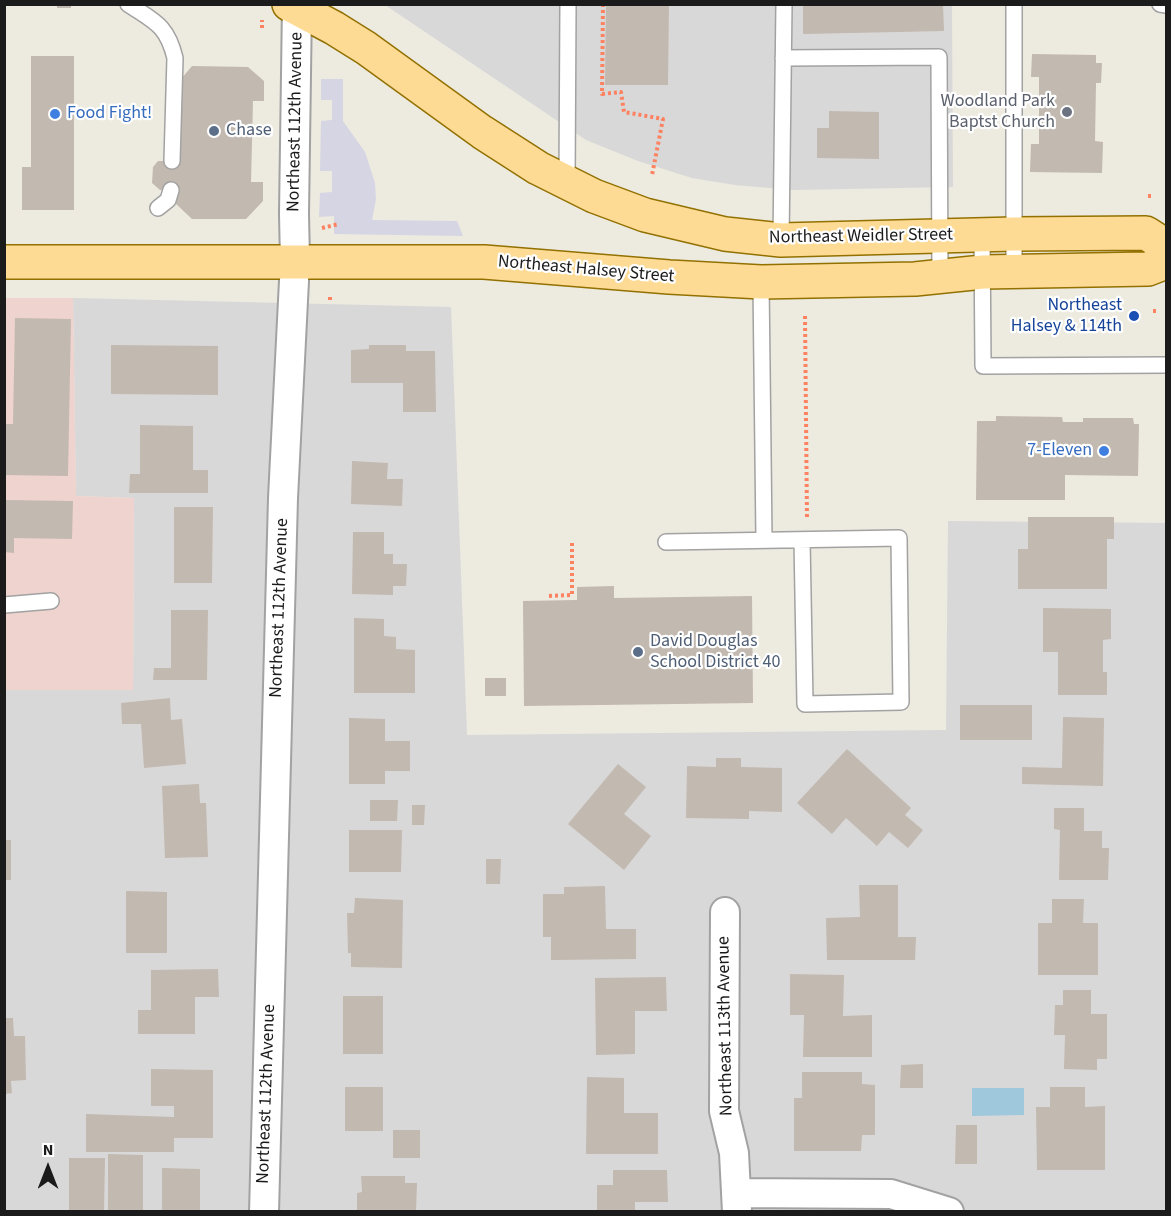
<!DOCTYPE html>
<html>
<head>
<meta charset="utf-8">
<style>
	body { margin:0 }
	#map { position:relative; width:1171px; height:1216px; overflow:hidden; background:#edeae0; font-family:"Source Sans 3",sans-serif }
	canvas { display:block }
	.frame { position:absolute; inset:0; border:6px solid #1b1b1b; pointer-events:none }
	.north { position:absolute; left:18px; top:1138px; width:60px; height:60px; -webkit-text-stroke:4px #fff; paint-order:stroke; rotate:0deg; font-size:16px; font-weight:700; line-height:24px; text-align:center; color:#1b1b1b }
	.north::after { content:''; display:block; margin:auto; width:21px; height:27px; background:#1b1b1b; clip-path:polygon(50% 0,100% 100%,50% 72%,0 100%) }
</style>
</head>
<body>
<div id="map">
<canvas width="1171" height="1216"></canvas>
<div class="frame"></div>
<div class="north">N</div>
</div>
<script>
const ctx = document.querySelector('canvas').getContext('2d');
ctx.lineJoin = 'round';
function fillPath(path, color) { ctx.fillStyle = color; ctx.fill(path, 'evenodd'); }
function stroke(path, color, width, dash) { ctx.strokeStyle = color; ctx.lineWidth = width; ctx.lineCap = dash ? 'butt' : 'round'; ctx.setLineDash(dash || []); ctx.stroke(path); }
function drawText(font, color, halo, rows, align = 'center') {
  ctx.font = font + ' "Source Sans 3",sans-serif'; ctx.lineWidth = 4.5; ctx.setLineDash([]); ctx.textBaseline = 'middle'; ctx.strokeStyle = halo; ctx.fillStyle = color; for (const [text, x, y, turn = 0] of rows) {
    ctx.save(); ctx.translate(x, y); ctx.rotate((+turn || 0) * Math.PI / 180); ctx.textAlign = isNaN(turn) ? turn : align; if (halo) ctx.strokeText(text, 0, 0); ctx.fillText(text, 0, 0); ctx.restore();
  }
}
fillPath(new Path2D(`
	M385,5H952L953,187L793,190L735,185L692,178L638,161L586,140Z
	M73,298L451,307L467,735L946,730L948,521L1166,523V1211L5,1212V690H133L134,498L76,496Z`), '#d9d8d8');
fillPath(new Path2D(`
	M5,298H73L76,496L134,498L133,690H5Z`), '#efd3ce');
fillPath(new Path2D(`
	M321,79H343V121L365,152L375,183L376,199L372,220L457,221L463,236L334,234V216L319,217L320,193L332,192V171H320L321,121L332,120V100H321Z`), '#d6d5e3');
fillPath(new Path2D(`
	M972,1088H1024V1115L972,1116Z`), '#9fc8dd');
fillPath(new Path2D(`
	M57,4H71V8H57Z
	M606,4H669L668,85H605Z
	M803,4H943L944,31L803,34Z
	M1032,54L1096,55V63H1102L1101,83H1096L1095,141L1103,142L1102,173L1030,172L1031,144H1039V77H1031Z
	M31,56H74V210H22V167H31Z
	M192,66L248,67L264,81V101H253L251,182H263V201L246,219H192L174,202L175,190H160L152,183L153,167L158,161H175L176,85Z
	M829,111L879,112V159L817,158V128H829Z
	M15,318L71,319L68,476L4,475V424H13Z
	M111,345L218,346V395L111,394Z
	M369,345H406V351H435L436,412H403V383H351V350L369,349Z
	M996,416L1062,417L1063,422H1083V418H1133L1134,424H1139L1138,476L1065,475V500H976L977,421H996Z
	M140,425L193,426V470H208V493H129L130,474H140Z
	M352,461L388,463L387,479H403L402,506L351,504Z
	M4,500L73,501L72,539L14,538V553L4,552Z
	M174,507H213L212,583H174Z
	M1028,517H1114V539H1107V589H1018V549H1028Z
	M353,532H384V554H393V564H407L406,586H393V595L352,594Z
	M614,586V598L752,596L753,703L524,706L523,601L577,600V587Z
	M1043,608L1111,609V639L1103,640V672H1107V695H1058V652H1043Z
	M171,610H208L207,680H153L154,668H171Z
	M354,618L384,619V636L396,637V649L415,650V693H354Z
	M485,678H506V696H485Z
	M170,698L171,720L182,719L186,764L144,768L141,724H122L121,703Z
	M960,705H1032V740H960Z
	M1063,717L1104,718L1103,786L1022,784V767L1062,768Z
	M349,718L385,719V741H410V771H385V784H349Z
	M847,749L911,808L905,815L923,830L908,848L889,832L877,846L846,818L832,834L797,803Z
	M716,758H741V767L782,768V812L749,811V819L686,818L687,766L716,767Z
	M618,764L646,787L624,814L651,836L624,870L568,824Z
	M199,784L200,803H206L208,857L165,858L162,786Z
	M370,800H398L397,821H370Z
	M412,805H425L424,825H412Z
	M1054,808H1084V831H1102V848H1109L1108,880H1059L1060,830L1054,829Z
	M349,830H402L401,872H349Z
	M4,840H11V880H4Z
	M486,859H501L500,884H486Z
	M859,885H898V937H916L915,960H827L826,918L860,917Z
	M605,886L606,929H636V959L551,960V937H543V894H564V887Z
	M126,891L167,892V953H126Z
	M355,898L403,900L402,968L351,967V953H348L347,913H354Z
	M1052,899H1084L1083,923H1098V975H1038V923H1052Z
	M218,969L219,997H195V1034H138V1010H151V970Z
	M790,974L844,975L843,1016L872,1015V1057H803L804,1015H790Z
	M666,977L667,1011H635V1054L596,1055L595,978Z
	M1063,990H1091V1014H1107V1059H1097V1070L1064,1069L1065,1035H1054L1055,1005H1063Z
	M343,996H383V1054H343Z
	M5,1018H13L14,1036H25L26,1080L11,1081L12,1093L5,1094Z
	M923,1064V1088H900L901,1065Z
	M151,1069L213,1070V1138H174V1152H86V1114L174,1117V1106H151Z
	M802,1072H862V1084L875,1085V1135H862L861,1151H794V1098H802Z
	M587,1077L624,1078V1113H658V1154H586Z
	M345,1087H383V1131H345Z
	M1050,1087H1085V1107L1105,1106V1170H1037L1036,1107H1050Z
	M956,1125H977V1164H955Z
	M393,1130H420V1158H393Z
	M108,1154L143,1155V1211H108Z
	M69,1158H105L104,1212H69Z
	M162,1168L200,1169V1212H162Z
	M613,1170H667L668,1202H635V1212H597V1185H613Z
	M361,1176H405V1183H417L416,1212H357V1193L362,1192Z`), '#c2b9b0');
const service = new Path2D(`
	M128,4C155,22 167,25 175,58L172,161
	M1160,4L1166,5
	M783,58L939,57L940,277
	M567,183L568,4
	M158,208L168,200L171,190
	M982,235L983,366L1166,365
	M781,240L784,4
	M1014,271V4
	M761,282L764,540
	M666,542L899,538L901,702L805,704L802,540
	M4,605L51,601`);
const minor = new Path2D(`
	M725,912L724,1111L734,1153L737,1212
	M737,1193L891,1194L949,1212
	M264,1212L283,498L295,261L294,214L297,4`);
const primary = new Path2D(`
	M289,4L334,28L366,48L482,132L538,168L594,196L645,215L725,234L781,240L1014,234L1146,233L1166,246
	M4,262H484L669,277L761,282L915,279L983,272L1148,269L1166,262`);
stroke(service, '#a2a2a2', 18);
stroke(minor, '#a2a2a2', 32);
stroke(primary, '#927100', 36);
stroke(new Path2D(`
	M603,4L602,94L621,92L624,112L663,119L652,175
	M262,28V20
	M1148,196H1154
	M322,228L339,224
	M330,297V300
	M1153,311H1156
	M805,316L807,519
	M549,596L572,595V543`), '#fd8261', 4, [3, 3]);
stroke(service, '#fff', 15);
stroke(minor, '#fff', 28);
stroke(primary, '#fedb95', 33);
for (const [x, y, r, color] of [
	[1067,112,6,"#6b7280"],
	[55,114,6,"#3f7fe0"],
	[214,131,6,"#5c6f8a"],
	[1134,316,6,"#1a4fb4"],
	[1104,451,6,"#3f7fe0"],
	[638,652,6,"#5c6f8a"]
]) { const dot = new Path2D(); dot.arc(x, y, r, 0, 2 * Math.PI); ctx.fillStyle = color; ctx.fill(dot); stroke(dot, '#fff', 2); }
drawText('18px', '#5b616d', '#fff', [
	["Woodland Park",1055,102],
	["Baptst Church",1055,123]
], 'right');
drawText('18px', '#366cbe', '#fff', [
	["Food Fight!",67,114],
	["7-Eleven",1092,451,"right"]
], 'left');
drawText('18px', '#1b1b1b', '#fff', [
	["Northeast 112th Avenue",296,122,-89],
	["Northeast Weidler Street",861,237,-1],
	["Northeast Halsey Street",586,270,5],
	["Northeast 112th Avenue",280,608,-88],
	["Northeast 113th Avenue",726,1026,-91],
	["Northeast 112th Avenue",267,1094,-88]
]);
drawText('18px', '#4e5e75', '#fff', [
	["Chase",226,131],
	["David Douglas",650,642],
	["School District 40",650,663]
], 'left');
drawText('18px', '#164399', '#fff', [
	["Northeast",1122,306],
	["Halsey & 114th",1122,327]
], 'right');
</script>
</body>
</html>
